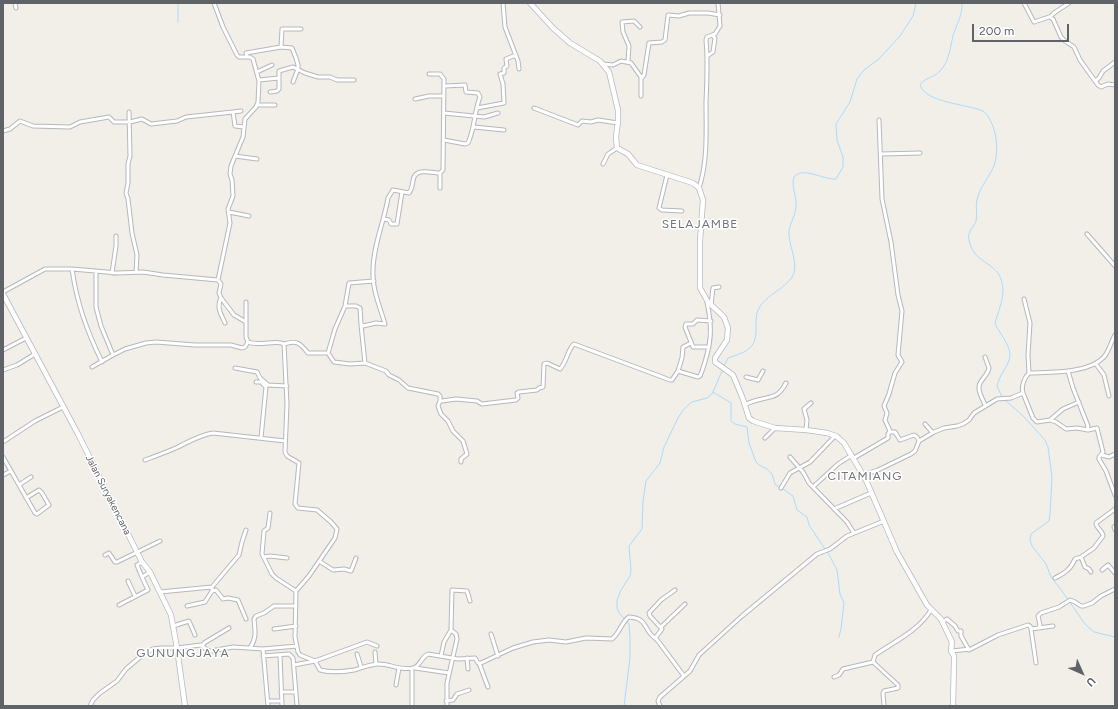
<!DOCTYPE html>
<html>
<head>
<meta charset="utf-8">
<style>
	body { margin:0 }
	#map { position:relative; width:1118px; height:709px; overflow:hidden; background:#f1efe8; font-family:Figtree,sans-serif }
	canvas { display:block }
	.frame { position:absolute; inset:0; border:4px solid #5f6368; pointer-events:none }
	.north { position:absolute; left:1062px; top:653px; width:40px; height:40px; -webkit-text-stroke:3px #fff; paint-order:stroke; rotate:135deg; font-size:11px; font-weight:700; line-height:16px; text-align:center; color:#5f6368 }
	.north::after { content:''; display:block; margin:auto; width:14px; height:18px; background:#5f6368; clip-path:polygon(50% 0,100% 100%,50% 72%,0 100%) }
	.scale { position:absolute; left:972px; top:24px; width:97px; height:18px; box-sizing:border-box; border:2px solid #5f6368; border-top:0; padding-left:5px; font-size:12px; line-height:14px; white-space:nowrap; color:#5f6368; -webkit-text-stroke:3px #fff; paint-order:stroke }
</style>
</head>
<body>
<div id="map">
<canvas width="1118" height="709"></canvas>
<div class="frame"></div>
<div class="north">U</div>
<div class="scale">200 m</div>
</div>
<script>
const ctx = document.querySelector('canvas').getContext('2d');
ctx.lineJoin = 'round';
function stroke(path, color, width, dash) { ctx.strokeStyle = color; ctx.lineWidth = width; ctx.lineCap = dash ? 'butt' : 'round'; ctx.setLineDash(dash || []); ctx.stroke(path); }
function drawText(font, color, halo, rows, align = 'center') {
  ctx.font = font + ' Figtree,sans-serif'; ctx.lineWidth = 3; ctx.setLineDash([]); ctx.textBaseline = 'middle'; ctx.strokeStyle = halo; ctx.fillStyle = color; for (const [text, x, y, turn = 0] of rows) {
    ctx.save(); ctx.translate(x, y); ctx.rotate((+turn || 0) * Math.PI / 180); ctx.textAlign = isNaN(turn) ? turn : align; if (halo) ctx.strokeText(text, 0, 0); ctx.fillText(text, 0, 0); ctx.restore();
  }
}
stroke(new Path2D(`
	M178,3V22
	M962,3C963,15 956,25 953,36C950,48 949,62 940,71C934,78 925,77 920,85C926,103 967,104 983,111C986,113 989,117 990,120C998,133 999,158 992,170C987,180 979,189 977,200C975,207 978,215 976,221C973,228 967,232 969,240C974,267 1002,260 1003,290C1003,301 998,312 995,323C1000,336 1015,348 1008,363C1004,371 999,377 997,386L1002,397
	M724,366L728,358C749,351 757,348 756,325C756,320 756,314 758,310C765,294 789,288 794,273C797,260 790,248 789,236C788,225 795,218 796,207C797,197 791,187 794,177C804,166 823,180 836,179L843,167V157L837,140L836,124L850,102L857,79L864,70L879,59L900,36L913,16L916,3
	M713,392L731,403V421L735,424L747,427L749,443L756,462L759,465L767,469L772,474L775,484L780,488
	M1004,399L1024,417L1045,440L1048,447L1052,477L1050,514L1049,521L1031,534L1030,539L1032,546L1046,564L1051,577L1062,591L1085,624L1094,632L1115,637
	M783,489L793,496L797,510L807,517L809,525L825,549
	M827,551L837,570L840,594L844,603L841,629L839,637
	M624,706L630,658V638L629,624L619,613L617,608V600L621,590L630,576L631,570L629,546L642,529L643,501L646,481L660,463L664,447L678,418L683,410L692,402L707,398L712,394L723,369`), '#aadaff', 1);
const street = new Path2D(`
	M15,3L16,8
	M214,3L223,27L237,55L239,57H250L253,59L259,81L258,102L256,107L245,119L243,137L231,166L230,174L232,180L233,196L228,209L230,223L218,280
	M503,3L505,27L518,61L519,69
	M1024,3L1034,22L1049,17L1053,19L1061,37L1065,41L1074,47L1080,60L1098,85L1101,87L1108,84L1115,85
	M1050,17L1054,13L1069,3
	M281,47L292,48L296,58L298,65V69L293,82
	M247,56L246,53L281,47L282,29H301
	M707,56L713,52L715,38L713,36
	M628,61L629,46L623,32L622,22L634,21L640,27
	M603,64L613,65L621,61L631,63L641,77V96
	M257,72L272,65
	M641,79L644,75L649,43L662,42L665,40L668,15L679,16L689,13H708L720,15
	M259,80L279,78
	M1095,81L1099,78L1103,71L1115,62
	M270,92L277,91L279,89V71L293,67L305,73L318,77H330L337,80H354
	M415,99L429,96H443
	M257,105H275
	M477,108L504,103L503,84L500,74L504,73V68L507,66L506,59L516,55
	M534,108L578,125L582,121L591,122L598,120L618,123
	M129,112L130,156L128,164V183L126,193L128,199L132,233L137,255L136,272
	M233,112L241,111
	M444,113L484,117L498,113
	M474,127L504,130
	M3,131L10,129L20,121L33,126L70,127L80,122L109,117L114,122H130L142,119L151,124L177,121L186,117L233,112L235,126L244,127
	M444,140L465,144L468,143C475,128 474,112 480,97L478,93L466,92L465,85L445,86
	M881,154L920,153
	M235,156L257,159
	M603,164L608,154L617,148
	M440,173V188
	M667,175L659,208L662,210L682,211
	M699,188C708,161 706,130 706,102C707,81 708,60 706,40L707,37L715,34L720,26L718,3
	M229,212L249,216
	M384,219L389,220L391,224H397L402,192
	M1087,234L1115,266
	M72,269C77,304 87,331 102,362
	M112,273L116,246V236
	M3,292L45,269H72L118,273L143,272L163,275L218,280L221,284L219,293L221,298L234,315L246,322V337L248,342C260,347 276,339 284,344L287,404L285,452L287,456L299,463L295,504L298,508L317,510L331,522L337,529L335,538L309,576L296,591L295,637L298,652L300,655L315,661L320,670C331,673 343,672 354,670C362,668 370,664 379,664C390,664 401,671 413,668C420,667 421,657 428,654L458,659L475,658L478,663H481L513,648L533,642L549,640L566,642L586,638L612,639C620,633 622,621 629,617C642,618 643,622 649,632C652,637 655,637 658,641L684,676
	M221,298C216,307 221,314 225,323
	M1024,299L1030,323L1028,355L1029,373
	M246,302V322
	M711,305L713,288L719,287
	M345,306H356L360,308L361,324L363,326L376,323L385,324
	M385,324C380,307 372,289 373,271C373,246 384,222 388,198L393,190L409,193C413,188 412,182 414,177C418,168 433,173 440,173L443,170L444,79L440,74H429
	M361,325L365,363
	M284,344C297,340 300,343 308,353H328
	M709,347H693L685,327L686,324H693L697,320L711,321
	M3,350L26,338
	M328,353L334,362L350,364L365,363L386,371L389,375L399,380L408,388L438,394L440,396V401H442L456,399L477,401L482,404L516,400L518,398L517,393L519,392L537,390L539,388L543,387L544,364L547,363L560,369C567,361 568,349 574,344L670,380H672L678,371L698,377L700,376L702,371C711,345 713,330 707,302
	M328,353L335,329L345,306L349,283L374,281
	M113,355L125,349L146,343L156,342L195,345H231L242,348L245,347L248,342
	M985,357L989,368C988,373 985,376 982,380C975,388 982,397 985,405
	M1096,364L1104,375L1109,396
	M92,367L113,355L101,326L96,307V271
	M235,368L257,372L260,378L268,385L287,386
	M3,370L17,365L35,354
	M678,371L682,358L683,347L691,343
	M1068,371L1073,388L1088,426L1087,430
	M746,377L758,380L763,371
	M256,382H261L266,387L261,438
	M1023,393L1033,418L1037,422L1050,420L1056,422L1066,429L1077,428L1088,430L1097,428L1103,452L1099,457V459L1106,471L1115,495
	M440,401L438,406L441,414L448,421L453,431L463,441L467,454L461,459V462
	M746,404C751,402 756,400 762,399C775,396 779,396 786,383
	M1050,420L1063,409L1079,402
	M925,424L933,433
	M806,430L807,420L804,409L811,403
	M889,432H895L900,440L914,435L917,437L919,441
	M765,438L775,428
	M3,442L35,421L63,407
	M1102,455L1109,457L1115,454
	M3,457L35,513L37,514L49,505L42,493L39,490L26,498
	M790,457L803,472L809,483L847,522L854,533
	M854,458L888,438V434L890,431L885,420L887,413L884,406L889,394L895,373L902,362L898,355L902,311L898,295L891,242L882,199L879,120
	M145,460C156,456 167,452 178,447C190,441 200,435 213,433L285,441
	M3,475L11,471
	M863,475L878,470L911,454L915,451L919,441L934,432L944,428L957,426L963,424L969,420L974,413L997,399L1011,398L1023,393C1021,387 1024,378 1029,373C1050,372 1088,374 1104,357C1109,351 1111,342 1115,335
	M19,485L31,477
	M813,487L838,464L852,455
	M781,488L790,473L810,462L835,436
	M834,509L871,493
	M270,513L268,528L264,531L262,554L272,574L276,578L296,591
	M1115,526L1114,527L1115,530
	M105,555L109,553L115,562H117L160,541
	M264,557L270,556L287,558
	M1081,557L1094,548L1103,536C1103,531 1096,528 1096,523L1115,509
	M319,561L333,570L344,569L351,571L356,558
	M1102,570L1108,565L1115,573
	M142,577L137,565L142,562
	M1055,578C1065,573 1071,569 1075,559L1081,557L1085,567L1089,569L1091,572
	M128,581L135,596
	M212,587V591L216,590L223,599L228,598L238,600L246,619
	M160,592L212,587L239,555L242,542L246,530
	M119,605L148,590L142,577L150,572
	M187,606L205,602L212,591
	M942,622L947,619L955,626L958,631H961V636L969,650
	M173,626L189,621L195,635
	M661,627L685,604
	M1039,627L1040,625L1038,616L1041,613L1059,607L1070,600L1075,602L1081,606H1084L1092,603L1101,596L1115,589
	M274,629L296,626
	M1031,629L1036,663
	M491,634L498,656
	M656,637L662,629L650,616L649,613L661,600L675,590
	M203,645L204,643L229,628
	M250,648C257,638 255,630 254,619L256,616L264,613L274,606H296
	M263,649L268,706
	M951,651L971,649L998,635L1028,625L1030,626L1031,629L1053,626
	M375,652L376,664
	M357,654L361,667
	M280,655L282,706
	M263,656L289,654L293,658L297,706
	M441,656L444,642L451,630L452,590L467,591L470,601
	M467,658L468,669
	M873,662L898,685V688L884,691L883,693L884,706
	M479,663L488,687
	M294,665L315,661L367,642L377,646
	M415,668L449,673
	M834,677L839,675L843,669L873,662L875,655C895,641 917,632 931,610
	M396,685L399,668
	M281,692H295
	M268,701H282
	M446,701L453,700L457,694L469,690
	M90,706L93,700L100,693L117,681L126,669L146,652L153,649L161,648H177L201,645L207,650L211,651L233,647L263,649L297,646
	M412,706V669
	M447,706V683L457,639L456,634L451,630
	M660,706L658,701L660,697L690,671L699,655L742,616L817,554L830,549L847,536L884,521`);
const secondary = new Path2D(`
	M530,3L553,28L570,43L600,61L609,72L618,110V121L616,137L617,148L628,154L637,165L693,183L699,188L703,200L700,241V288L708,302L724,317L728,328L727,340L715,358V362L733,375L743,399L749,418L753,421L775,428L806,430L827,433L836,436L844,443L866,480L897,552L927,605L941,619L952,642L951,651L954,656V660L953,706
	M3,294L78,434L142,562L150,572L171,615L177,648L185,706`);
stroke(street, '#b5b8bc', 5);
stroke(secondary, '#b6babf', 6);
stroke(street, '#fff', 3);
stroke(secondary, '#fff', 4.5);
drawText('10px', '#5f6368', '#fff', [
	["Jalan Suryakencana",108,495,63]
]);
ctx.letterSpacing = '1px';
drawText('12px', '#70757a', '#fff', [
	["SELAJAMBE",700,224],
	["CITAMIANG",865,476],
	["GUNUNGJAYA",183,653]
]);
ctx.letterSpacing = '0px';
</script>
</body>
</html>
